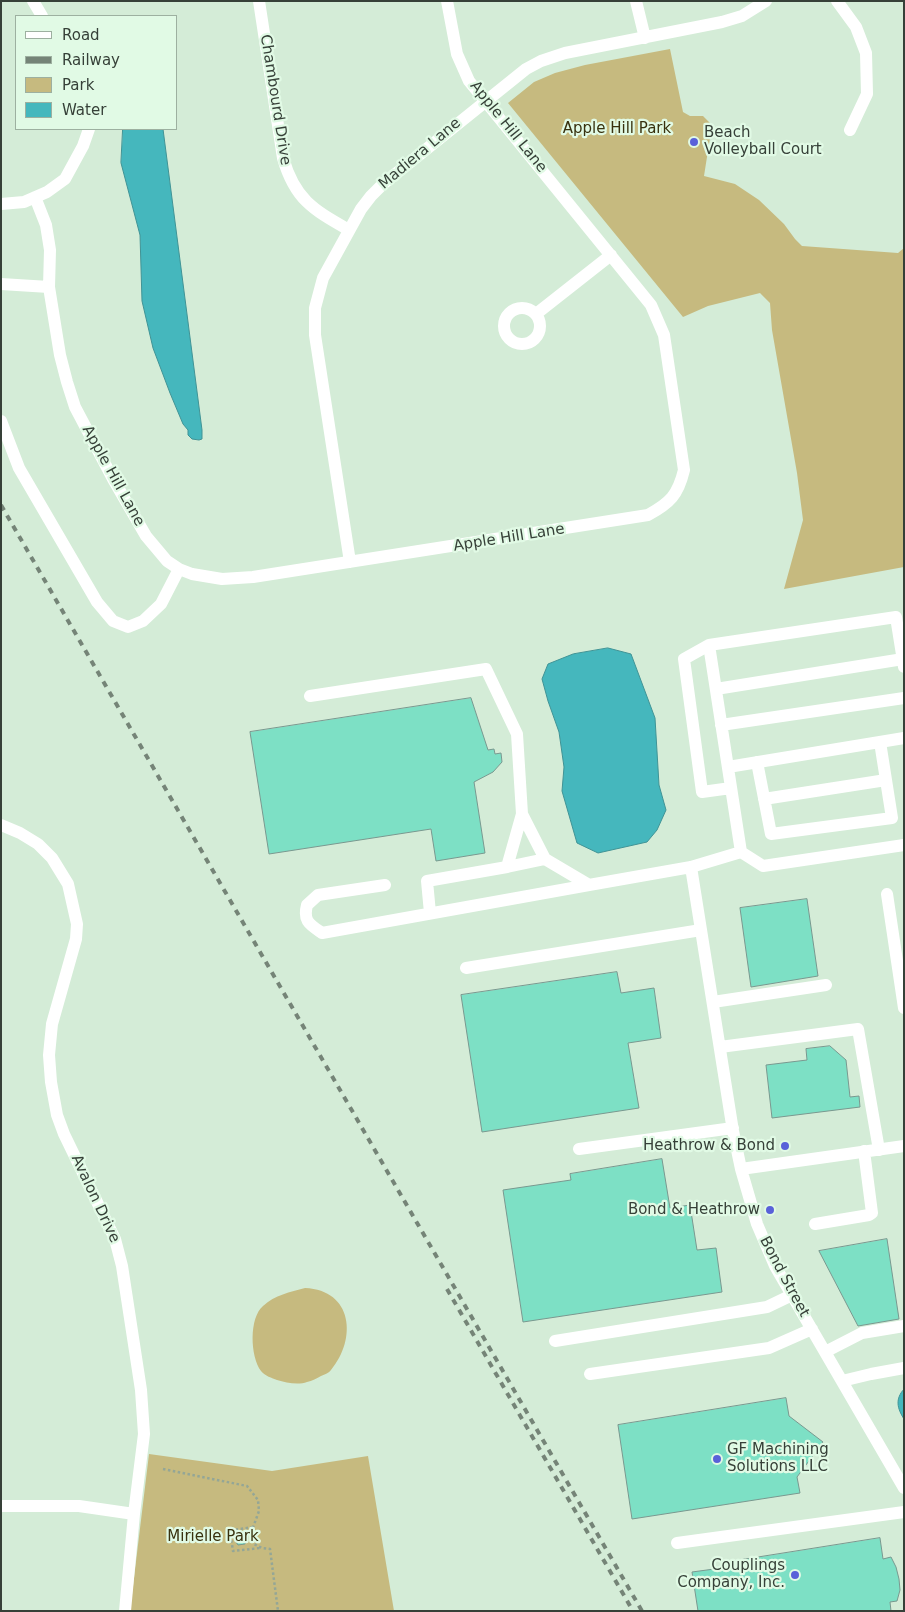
<!DOCTYPE html>
<html>
<head>
<meta charset="utf-8">
<style>
	body { margin:0 }
	#map { position:relative; width:905px; height:1612px; overflow:hidden; background:#d4ecd7; font-family:"DejaVu Sans",sans-serif }
	canvas { display:block }
	.frame { position:absolute; inset:0; border:2px solid #364038; pointer-events:none }
	.legend { position:absolute; left:15px; top:15px; width:162px; height:115px; box-sizing:border-box; background:#e1fae5; border:1px solid #9db0a0; margin:0; padding:6px 9px; list-style:none; font-size:15px; color:#364038 }
	.legend li { display:flex; align-items:center; gap:10px; height:25px }
	.legend b { width:25px; border:1px solid #9db0a0 }
</style>
</head>
<body>
<div id="map">
<canvas width="905" height="1612"></canvas>
<div class="frame"></div>
<ul class="legend">
<li><b style="height:6px;background:#fff"></b>Road</li>
<li><b style="height:6px;background:#758477"></b>Railway</li>
<li><b style="height:14px;background:#c6ba7f"></b>Park</li>
<li><b style="height:14px;background:#45b7bd"></b>Water</li>
</ul>
</div>
<script>
const ctx = document.querySelector('canvas').getContext('2d');
ctx.lineJoin = 'round';
function fillPath(path, color) { ctx.fillStyle = color; ctx.fill(path, 'evenodd'); }
function stroke(path, color, width, dash) { ctx.strokeStyle = color; ctx.lineWidth = width; ctx.lineCap = dash ? 'butt' : 'round'; ctx.setLineDash(dash || []); ctx.stroke(path); }
function drawText(font, color, halo, rows, align = 'center') {
  ctx.font = font + ' "DejaVu Sans",sans-serif'; ctx.lineWidth = 4.5; ctx.setLineDash([]); ctx.textBaseline = 'middle'; ctx.strokeStyle = halo; ctx.fillStyle = color; for (const [text, x, y, turn = 0] of rows) {
    ctx.save(); ctx.translate(x, y); ctx.rotate((+turn || 0) * Math.PI / 180); ctx.textAlign = isNaN(turn) ? turn : align; if (halo) ctx.strokeText(text, 0, 0); ctx.fillText(text, 0, 0); ctx.restore();
  }
}
fillPath(new Path2D(`
	M670,49L683,112L690,116H703L712,125L704,176L735,184L759,200L784,224L795,239L802,246L898,253L904,248V567L784,589L803,520L797,473L772,330L770,303L760,293L708,306L683,317L508,103L534,82L555,73L585,65Z
	M305,1288C353,1290 357,1339 331,1370C329,1373 325,1374 321,1376C317,1378 312,1381 307,1382C299,1385 286,1383 277,1380C272,1378 265,1376 261,1371C250,1356 249,1318 263,1306C275,1295 290,1292 305,1288Z
	M149,1454L272,1471L368,1456L394,1611H130Z`), '#c6ba7f');
const water = new Path2D(`
	M123,129H163L202,430V439L199,440L192,439L188,435V430L183,424L170,393L153,348L142,301L140,235L121,163Z
	M608,648L631,654L655,718L659,785L666,810L657,830L647,842L598,853L577,843L562,791L564,767L559,732L548,701L542,679L548,664L573,654Z
	M904,1389V1419C897,1408 895,1399 904,1389Z`);
fillPath(water, '#45b7bd');
stroke(water, '#409395', 1);
const building = new Path2D(`
	M471,698L488,750L494,749L495,754L501,753L502,762L493,772L474,782L485,853L436,861L431,829L269,854L250,732Z
	M807,899L818,976L751,987L740,908Z
	M617,972L621,993L654,988L661,1038L628,1043L639,1108L482,1132L461,995Z
	M830,1046L846,1060L850,1097L859,1096L860,1107L772,1118L766,1065L807,1060L806,1049Z
	M662,1159L670,1208L690,1205L697,1250L716,1248L722,1292L523,1322L503,1190L571,1180L570,1174Z
	M887,1239L899,1319L858,1326L819,1251Z
	M786,1398L789,1416L823,1442L797,1477L800,1493L632,1519L618,1425Z
	M244,1532L248,1538L245,1544L238,1545L234,1539L236,1533Z
	M880,1538L883,1559L891,1557L896,1567L899,1579L900,1590L897,1601L890,1602L891,1611H698L692,1572L729,1567V1562Z`);
fillPath(building, '#7de0c5');
stroke(building, '#79988f', 1);
stroke(new Path2D(`
	M163,1469L247,1486L258,1500L259,1511L251,1533L254,1544L262,1548L270,1549L278,1611
	M253,1527L234,1530L231,1538L233,1551L260,1548`), '#94a696', 2.5, [2.5, 2.5]);
stroke(new Path2D(`
	M33,1L42,16
	M259,1L283,158C295,200 314,210 349,230
	M636,1L645,38
	M837,1L856,27L866,53L867,94L850,130
	M35,197L46,225L50,250L49,287L60,355L67,382L75,407L113,479L146,536L167,561L179,569L192,574L222,579L253,577L648,515C670,503 678,495 684,470L664,335L651,305L469,81L457,54L447,1
	M1,204L24,202L47,192L65,179L83,146L89,129
	M1,284L49,287
	M504 326a18 18 0 1 1 36 0a18 18 0 1 1-36 0Z
	M536,314L611,255
	M1,421L19,468L97,602L113,621L128,627L143,621L161,604L179,569
	M350,562L315,335V308L323,278L361,209L371,196L383,184L526,69L541,61L565,53L722,22L742,16L766,1
	M709,645L741,852L763,866L904,845
	M716,689L903,659
	M310,696L486,669L517,734L522,814L545,859L589,885L691,867L741,852
	M721,725L904,698
	M757,762L771,834L892,818L880,742
	M728,767L904,738
	M731,788L702,792L684,659L709,645L896,617L904,667
	M764,799L886,780
	M1,825L20,833L38,844L52,858L68,884L77,924L76,939L52,1024L49,1055L51,1082L57,1115L64,1134L115,1239L122,1266L141,1390L144,1434L134,1514L125,1611
	M507,867L545,859
	M691,867L733,1131L741,1169L757,1224L775,1266L904,1488
	M385,885L318,895L307,905C303,921 309,924 322,933L589,885
	M887,894L904,1008
	M430,913L427,881L507,867L522,814
	M466,968L701,930
	M713,1002L826,985
	M720,1047L858,1029L879,1150
	M579,1149L733,1128
	M741,1169L904,1146
	M815,1224L869,1215L872,1213L864,1151
	M555,1341L767,1307L792,1295
	M825,1352L862,1333L904,1326
	M590,1374L769,1348L812,1329
	M842,1381L871,1374L904,1368
	M1,1506H79L134,1514
	M677,1543L904,1512`), '#fff', 12);
stroke(new Path2D(`
	M1,505L642,1611
	M447,1289L633,1611`), '#758477', 4, [6, 6]);
for (const [x, y, r, color] of [
	[694,142,5,"#5961d9"],
	[785,1146,5,"#5961d9"],
	[770,1210,5,"#5961d9"],
	[717,1459,5,"#5961d9"],
	[795,1575,5,"#5961d9"]
]) { const dot = new Path2D(); dot.arc(x, y, r, 0, 2 * Math.PI); ctx.fillStyle = color; ctx.fill(dot); stroke(dot, '#e1fae5', 2); }
drawText('15px', '#364038', '#e1fae5', [
	["Chambourd Drive",275,100,81],
	["Apple Hill Lane",508,127,51],
	["Madiera Lane",420,154,-40],
	["Apple Hill Lane",113,476,61],
	["Apple Hill Lane",509,538,-9],
	["Avalon Drive",95,1199,65],
	["Bond Street",784,1277,62]
]);
drawText('15px', '#38310e', '#e1fae5', [
	["Apple Hill Park",617,129],
	["Mirielle Park",213,1537]
]);
drawText('15px', '#364038', '#e1fae5', [
	["Beach",704,133,"left"],
	["Volleyball Court",704,150,"left"],
	["Heathrow & Bond",775,1146],
	["Bond & Heathrow",760,1210],
	["GF Machining",727,1450,"left"],
	["Solutions LLC",727,1467,"left"],
	["Couplings",785,1566],
	["Company, Inc.",785,1583]
], 'right');
</script>
</body>
</html>
